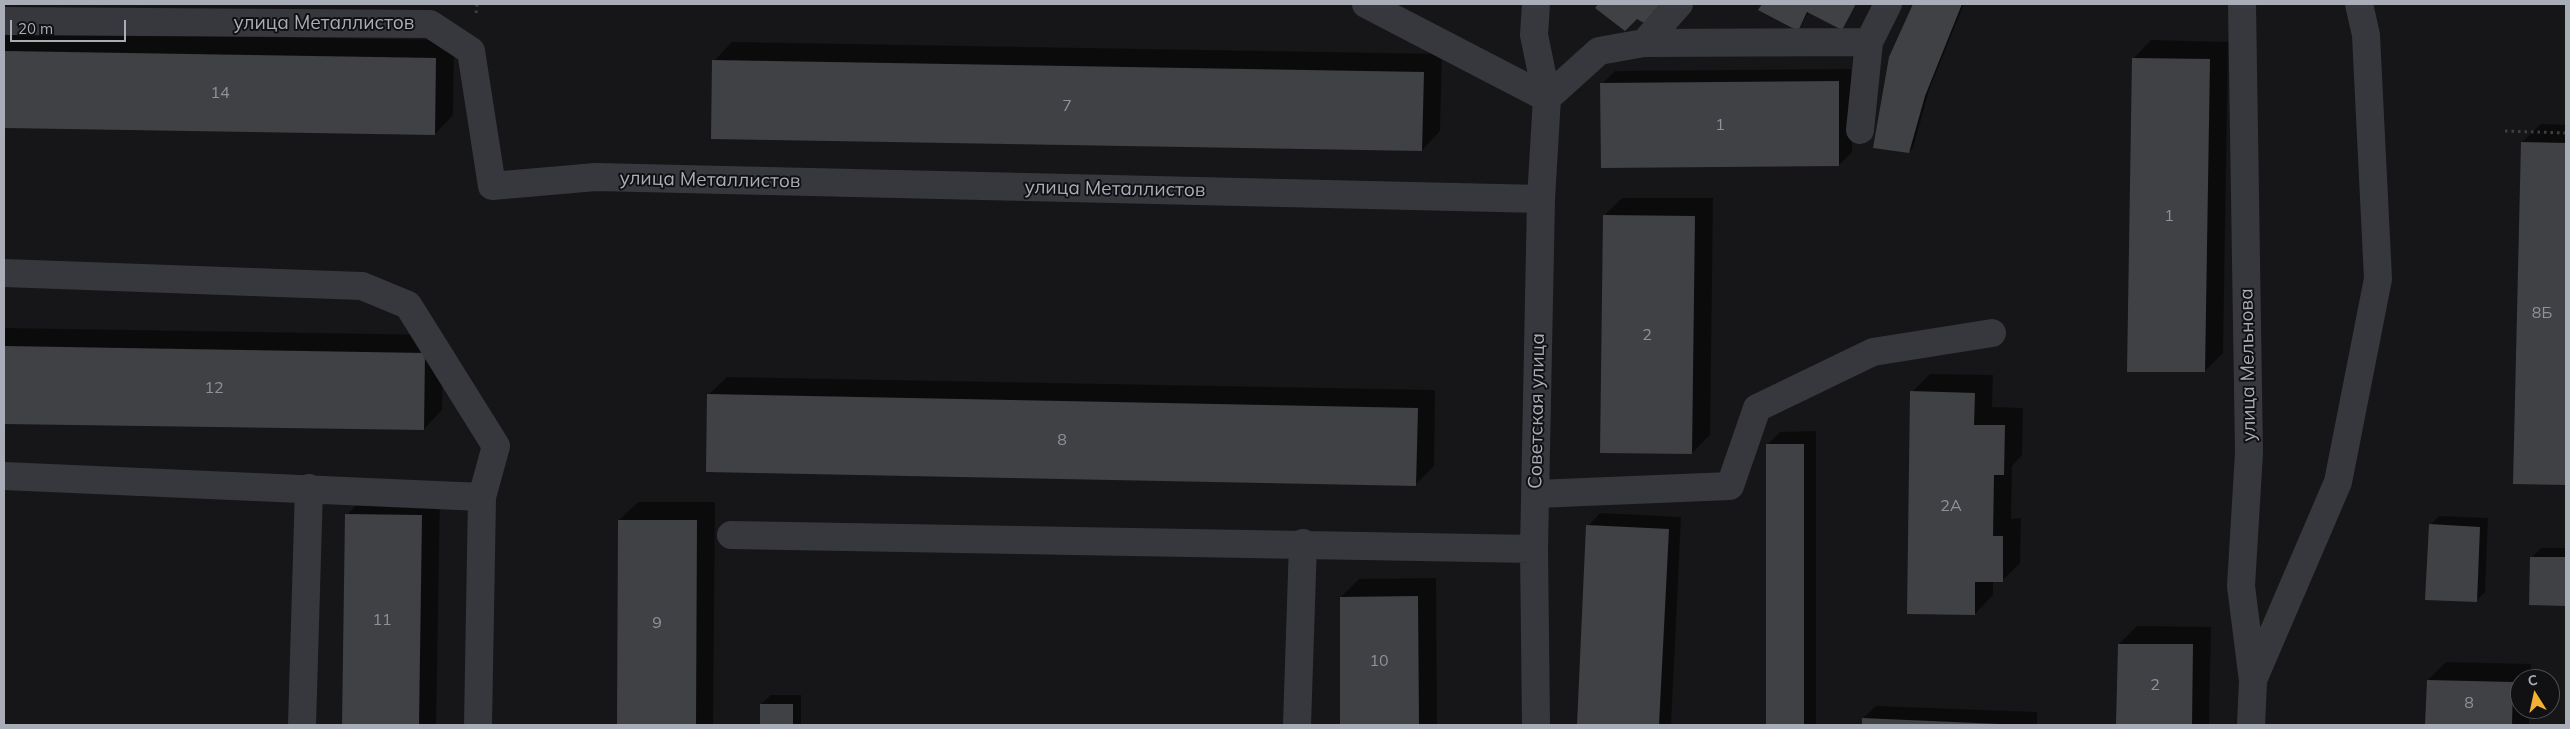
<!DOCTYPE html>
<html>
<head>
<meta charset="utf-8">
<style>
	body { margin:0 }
	#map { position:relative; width:2570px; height:729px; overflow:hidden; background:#161618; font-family:Mulish,sans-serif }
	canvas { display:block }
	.frame { position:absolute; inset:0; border:5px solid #a8adb8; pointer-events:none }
	.north { position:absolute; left:2510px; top:669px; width:50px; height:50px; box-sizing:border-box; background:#111113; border:1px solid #4d4f55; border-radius:50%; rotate:350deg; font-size:14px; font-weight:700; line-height:20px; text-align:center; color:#a8adb8 }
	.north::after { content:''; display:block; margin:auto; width:18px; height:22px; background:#f2b134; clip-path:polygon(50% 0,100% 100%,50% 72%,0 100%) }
	.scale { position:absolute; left:10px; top:20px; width:116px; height:22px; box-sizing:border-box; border:2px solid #a8adb8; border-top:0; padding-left:6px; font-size:15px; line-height:18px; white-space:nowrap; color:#a8adb8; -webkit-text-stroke:4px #111113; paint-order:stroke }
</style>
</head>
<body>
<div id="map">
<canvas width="2570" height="729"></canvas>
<div class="frame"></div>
<div class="north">С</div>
<div class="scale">20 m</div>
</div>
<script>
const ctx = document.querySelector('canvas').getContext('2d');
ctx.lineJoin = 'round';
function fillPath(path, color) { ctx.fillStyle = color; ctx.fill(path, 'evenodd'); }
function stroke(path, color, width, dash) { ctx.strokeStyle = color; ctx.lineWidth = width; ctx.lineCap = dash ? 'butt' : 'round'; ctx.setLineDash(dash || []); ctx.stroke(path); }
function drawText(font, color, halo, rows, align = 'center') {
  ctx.font = font + ' Mulish,sans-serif'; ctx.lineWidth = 4; ctx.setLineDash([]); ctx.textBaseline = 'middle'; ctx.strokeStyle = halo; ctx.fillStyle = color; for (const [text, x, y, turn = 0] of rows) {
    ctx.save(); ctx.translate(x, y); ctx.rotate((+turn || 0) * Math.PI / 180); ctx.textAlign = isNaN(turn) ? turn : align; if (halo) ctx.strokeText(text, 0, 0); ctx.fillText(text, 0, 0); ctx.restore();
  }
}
fillPath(new Path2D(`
	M1599,4H1659L1649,17L1637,18L1597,7Z
	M1763,4H1857L1842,28L1809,12L1798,29L1760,10Z
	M1914,4H1964L1929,90L1913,148L1909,152L1890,57Z
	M4,33L454,40L453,115L435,134L4,127Z
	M2151,40L2228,42L2223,353L2205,371L2133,59Z
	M732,42L1442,54L1440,131L1422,150L714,61Z
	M1851,69L1852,152L1839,165L1602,84L1615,71Z
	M2541,124L2566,125V484L2515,482L2522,142Z
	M1622,198H1713L1710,435L1692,453L1604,216Z
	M4,328L443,335L442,410L424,429L4,422Z
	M1930,374L1993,375L1992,407L2023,408L2022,455L2012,466L2011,519L2021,518L2020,563L2002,581H1993V595L1975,614L1912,392Z
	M727,377L1435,390L1434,466L1415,485L708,395Z
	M1816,431V723L1814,725H1768V444L1780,432Z
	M365,496L440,497L436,725H344L347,515Z
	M638,502H715L713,725H618L619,520Z
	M1600,513L1681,517L1671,725H1578L1588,526Z
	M2439,516L2488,518L2485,592L2476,601L2430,525Z
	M2541,548H2566V604H2531L2532,557Z
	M1436,578L1437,725H1341V597L1359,579Z
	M2137,626L2211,627L2209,725H2118L2119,644Z
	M2446,662L2531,664L2530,679H2520V709H2529V725H2427L2428,680Z
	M771,695H801V725H761V704Z
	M1876,706L2037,712V725H1863V718Z`), '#0007');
fillPath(new Path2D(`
	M1598,4H1660L1644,23L1637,19L1625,31L1595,8Z
	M1762,4H1856L1842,30L1807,12L1798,31L1758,10Z
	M1913,4H1962L1925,96L1909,153L1873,148L1889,57Z
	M4,51L436,58L435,135L4,128Z
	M2132,58L2210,59L2205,372H2127Z
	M712,60L1424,72L1422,151L711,139Z
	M1839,81V166L1601,168L1600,83Z
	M2521,142L2566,143V485L2513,484Z
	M1603,215L1695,216L1692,454L1600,453Z
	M4,346L425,353L424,430L4,424Z
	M1910,391L1975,393L1974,425H2005L2004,475H1994L1993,536H2003V582H1975V615L1907,614Z
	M707,394L1418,408L1416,486L706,472Z
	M1766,444H1804V725H1766Z
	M345,514L422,515L419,725H342Z
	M618,520H697L696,725H617Z
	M2429,524L2480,527L2477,602L2425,600Z
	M1586,525L1669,529L1659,725H1577Z
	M2530,557H2566V606L2529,605Z
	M1418,596L1419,725H1340V597Z
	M2118,644H2193L2192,725H2116Z
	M2427,680L2513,682L2512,725H2425Z
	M760,704H793V725H760Z
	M1862,718L1999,724V725H1862Z`), '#404145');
stroke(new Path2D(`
	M476,13L477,4
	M2505,131L2566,133`), '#3d3f44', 3, [2.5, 4]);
stroke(new Path2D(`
	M1366,4L1547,98
	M1536,4L1534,35L1547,98L1541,199L1534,549L1536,725
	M2242,4L2249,453L2241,586L2253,681L2251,725
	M4,21L430,24L471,51L492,186L596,177L1541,199
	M1644,43L1679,4
	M1547,98L1599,51L1644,43L1869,42L1888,4
	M1860,130L1869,42
	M4,273L362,286L408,305L496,446L482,497
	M4,476L482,497L478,725
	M1536,494L1730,486L1757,408L1873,352L1992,333
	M731,535L1534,549
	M2253,680L2338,482L2378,279L2366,35L2359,4
	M302,725L309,488
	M1297,725L1303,543`), '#37383d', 28);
drawText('16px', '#8e929b', null, [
	["14",220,93],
	["7",1067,106],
	["1",1720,125],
	["1",2169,216],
	["8Б",2542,313],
	["2",1647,335],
	["12",214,388],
	["8",1062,440],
	["2А",1951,506],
	["11",382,620],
	["9",657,623],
	["10",1379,661],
	["2",2155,685],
	["8",2469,703]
]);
drawText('19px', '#a8adb8', '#111113', [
	["улица Металлистов",324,23],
	["улица Металлистов",710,180,1],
	["улица Металлистов",1115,189,1],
	["улица Мельнова",2248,365,-91],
	["Советская улица",1537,411,-89]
]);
</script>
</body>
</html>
